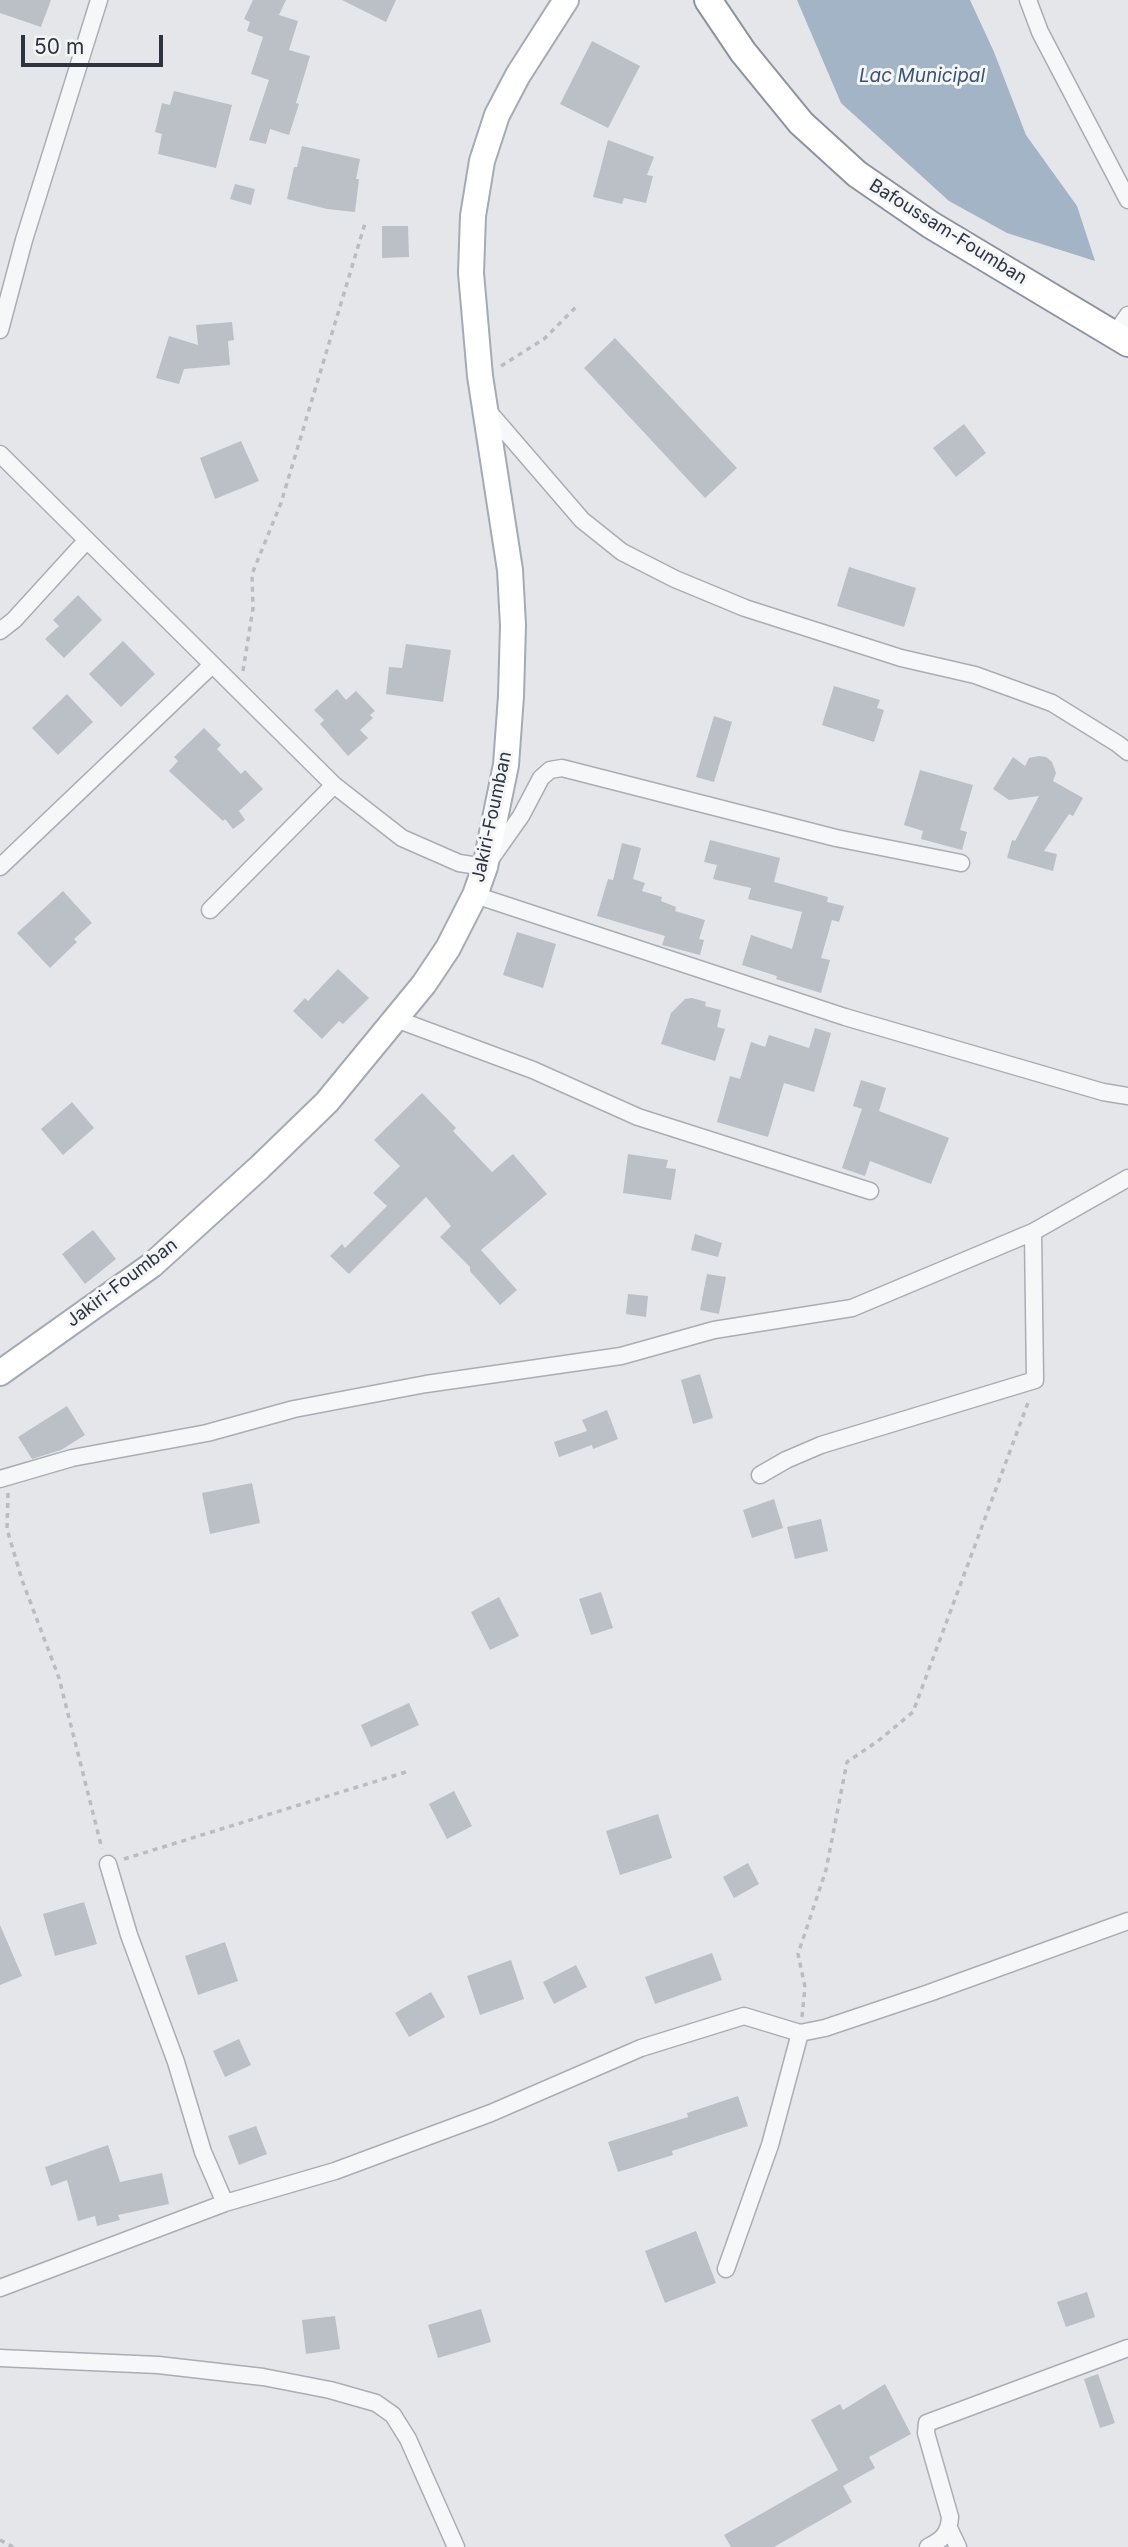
<!DOCTYPE html>
<html>
<head>
<meta charset="utf-8">
<style>
	body { margin:0 }
	#map { position:relative; width:1128px; height:2547px; overflow:hidden; background:#e4e6ea; font-family:Inter,sans-serif }
	canvas { display:block }
	.scale { position:absolute; left:21px; top:35px; width:142px; height:32px; box-sizing:border-box; border:4px solid #2d3440; border-top:0; padding-left:9px; font-size:21px; line-height:24px; white-space:nowrap; color:#2d3440; -webkit-text-stroke:5px #f3f5f7; paint-order:stroke }
</style>
</head>
<body>
<div id="map">
<canvas width="1128" height="2547"></canvas>
<div class="scale">50 m</div>
</div>
<script>
const ctx = document.querySelector('canvas').getContext('2d');
ctx.lineJoin = 'round';
function fillPath(path, color) { ctx.fillStyle = color; ctx.fill(path, 'evenodd'); }
function stroke(path, color, width, dash) { ctx.strokeStyle = color; ctx.lineWidth = width; ctx.lineCap = dash ? 'butt' : 'round'; ctx.setLineDash(dash || []); ctx.stroke(path); }
function drawText(font, color, halo, rows, align = 'center') {
  ctx.font = font + ' Inter,sans-serif'; ctx.lineWidth = 6; ctx.setLineDash([]); ctx.textBaseline = 'middle'; ctx.strokeStyle = halo; ctx.fillStyle = color; for (const [text, x, y, turn = 0] of rows) {
    ctx.save(); ctx.translate(x, y); ctx.rotate((+turn || 0) * Math.PI / 180); ctx.textAlign = isNaN(turn) ? turn : align; if (halo) ctx.strokeText(text, 0, 0); ctx.fillText(text, 0, 0); ctx.restore();
  }
}
fillPath(new Path2D(`
	M797,0H970L994,52L1026,135L1077,206L1095,261L1007,233L949,201L841,103Z`), '#a3b4c6');
fillPath(new Path2D(`
	M0,0H51L41,27L0,13Z
	M253,0H286L279,15L298,21L289,50L310,56L296,103L299,104L289,135L270,129L266,144L249,140L269,80L251,74L263,37L247,31L250,22L244,19Z
	M342,0H396L386,22Z
	M592,41L640,66L608,128L560,104Z
	M174,91L232,105L216,168L158,154L162,134L155,132L162,103L170,105Z
	M608,140L654,157L647,175L653,176L646,203L624,198L622,204L593,197Z
	M302,146L360,159L356,179H359L355,212L327,209L287,199L294,167H297Z
	M235,184L255,189L251,205L230,199Z
	M382,226H408L409,257L382,258Z
	M232,322L234,340L228,341L230,365L184,369L179,384L156,378L169,336L198,345L196,325Z
	M615,338L737,468L705,498L584,368Z
	M964,424L986,453L956,477L933,448Z
	M241,441L259,481L215,499L200,458Z
	M849,567L916,588L904,627L837,606Z
	M78,595L102,620L64,658L45,639L59,626L53,620Z
	M123,641L155,674L121,707L89,674Z
	M406,644L451,650L443,702L386,694L389,667L402,668Z
	M834,686L880,700L877,708L884,710L874,742L822,725Z
	M337,689L346,700L356,691L375,711L370,715L373,718L360,730L368,738L348,756L320,724L324,720L314,710Z
	M67,694L93,722L58,755L32,728Z
	M714,716L732,722L714,782L696,777Z
	M204,728L221,745L217,749L241,774L245,770L263,789L239,811L245,820L233,829L225,819L223,821L169,771L178,761L174,757Z
	M1039,756L1046,757L1052,762L1056,773L1053,781L1083,798L1073,816L1069,814L1044,851L1057,854L1053,871L1007,858L1012,840L1015,841L1039,796L1009,800L993,789L1013,757L1025,766L1029,758Z
	M920,770L973,785L960,830L967,832L962,850L921,839L923,831L904,825Z
	M710,840L780,858L774,882L828,897L827,902L844,906L839,922L832,920L821,958L830,960L821,993L776,979L777,976L742,965L751,935L792,949L802,912L748,899L751,888L713,879L717,865L704,862Z
	M622,843L641,848L633,879L645,883L642,891L662,897L661,901L676,907L675,911L705,920L699,939L704,940L700,955L662,945L665,936L597,916L608,879L613,880Z
	M63,891L92,923L74,939L77,942L50,968L17,933Z
	M517,932L556,944L543,988L503,975Z
	M338,969L369,998L343,1024L339,1021L322,1039L293,1011L305,998L308,1001Z
	M692,998L706,1002L705,1006L721,1010L717,1027L725,1029L715,1061L661,1044L671,1013L685,999Z
	M815,1028L831,1033L814,1092L784,1083L768,1137L717,1122L730,1076L740,1079L751,1042L765,1047L769,1035L809,1048Z
	M861,1080L886,1088L879,1111L949,1138L931,1184L870,1161L865,1176L842,1168L862,1109L853,1106Z
	M422,1093L456,1128L453,1131L492,1172L513,1154L547,1194L481,1250L517,1290L500,1305L470,1271V1267L440,1237L451,1226L426,1197L349,1274L330,1256L342,1244L345,1248L387,1206L373,1193L400,1166L374,1140Z
	M72,1102L94,1128L63,1155L41,1129Z
	M628,1154L668,1160L666,1168L676,1169L671,1200L623,1193Z
	M93,1230L116,1259L85,1284L62,1254Z
	M695,1234L722,1243L718,1257L691,1250Z
	M707,1274L726,1277L719,1314L700,1310Z
	M628,1294L648,1296L646,1317L626,1314Z
	M700,1374L713,1418L693,1424L681,1380Z
	M67,1406L85,1435L61,1450L32,1459L18,1437Z
	M607,1410L618,1439L593,1449L592,1445L559,1457L554,1442L587,1431L582,1420Z
	M252,1483L260,1523L210,1534L202,1493Z
	M774,1499L783,1528L752,1538L743,1510Z
	M821,1519L828,1551L795,1559L787,1527Z
	M601,1592L613,1628L591,1635L579,1599Z
	M499,1597L519,1636L490,1650L471,1612Z
	M409,1703L419,1725L371,1747L361,1725Z
	M454,1791L472,1826L447,1839L429,1804Z
	M658,1814L672,1858L620,1875L606,1831Z
	M748,1863L759,1884L734,1898L723,1877Z
	M84,1902L97,1944L55,1956L43,1914Z
	M0,1925L22,1976L0,1985Z
	M225,1942L238,1981L198,1995L185,1956Z
	M712,1953L722,1980L655,2004L645,1977Z
	M511,1960L524,1999L480,2015L467,1976Z
	M576,1965L587,1987L554,2004L543,1982Z
	M431,1992L445,2017L409,2037L395,2013Z
	M239,2039L251,2065L225,2077L213,2051Z
	M738,2096L748,2126L672,2151L673,2155L618,2172L608,2142L688,2117L687,2113Z
	M256,2126L267,2154L239,2165L228,2136Z
	M108,2145L120,2182L162,2173L169,2204L118,2215L120,2220L97,2226L95,2216L78,2221L67,2180L51,2186L45,2167Z
	M696,2231L716,2283L665,2303L645,2251Z
	M1087,2292L1095,2317L1066,2327L1057,2302Z
	M481,2309L491,2342L438,2358L428,2325Z
	M335,2316L340,2349L306,2354L302,2320Z
	M1098,2374L1115,2423L1100,2428L1084,2379Z
	M885,2384L911,2434L869,2457L875,2468L843,2486L852,2502L774,2547H731L724,2535L838,2470L811,2420L840,2404L843,2410Z`), '#bbc0c6');
const minor = new Path2D(`
	M1028,0L1040,32L1128,200
	M0,330L24,240L99,0
	M1114,335L1128,315
	M488,411L582,520L622,552L675,579L745,608L901,658L975,675L1052,703L1118,744L1128,752
	M0,454L334,785L402,838L459,863L485,867L521,816L541,778L550,770L562,768L836,838L961,863
	M0,631L14,620L87,540
	M0,867L212,665
	M475,895L845,1017L1103,1092L1128,1096
	M210,910L334,785
	M396,1019L533,1070L638,1117L870,1191
	M760,1475L786,1460L821,1445L1035,1380L1033,1232
	M0,1479L72,1458L207,1433L294,1409L426,1384L621,1356L714,1330L852,1308L1033,1232L1128,1178
	M108,1864L129,1935L176,2062L203,2152L225,2203
	M726,2269L770,2145L800,2033
	M0,2288L225,2203L335,2171L491,2113L641,2048L744,2016L800,2033L825,2028L929,1993L1128,1921
	M0,2358L158,2365L263,2377L330,2390L376,2403L393,2415L408,2439L456,2547
	M949,2528L958,2547
	M928,2547C942,2540 949,2534 950,2517L926,2433L927,2423L1128,2348`);
const primary = new Path2D(`
	M0,1373L152,1265L260,1167L327,1102L424,984L448,948L475,895L485,867L506,765L511,696L513,625L510,570L480,376L471,273L473,216L482,161L497,115L518,75L566,0`);
const trunk = new Path2D(`
	M708,0L743,52L801,123L857,174L931,225L1128,343`);
stroke(minor, '#a9adb4', 19);
stroke(primary, '#a4abb4', 28);
stroke(trunk, '#8d949f', 30);
stroke(new Path2D(`
	M501,366L544,339L578,305
	M243,671L253,608L252,574L281,503L366,220
	M8,1493L7,1529L22,1580L59,1678L102,1849
	M124,1859L406,1772
	M802,2017L805,1987L798,1954L826,1870L847,1762L878,1741L913,1712L1029,1400
	M0,2540L13,2547`), '#babcc2', 3.5, [5, 5]);
stroke(minor, '#f6f7f9', 16);
stroke(primary, '#fff', 24);
stroke(trunk, '#fff', 26);
drawText('18px', '#2d3440', '#f3f5f7', [
	["Bafoussam-Foumban",948,232,32],
	["Jakiri-Foumban",492,817,-78],
	["Jakiri-Foumban",122,1283,-37]
]);
drawText('italic 19px', '#3c5370', '#f3f5f7', [
	["Lac Municipal",922,76]
]);
</script>
</body>
</html>
